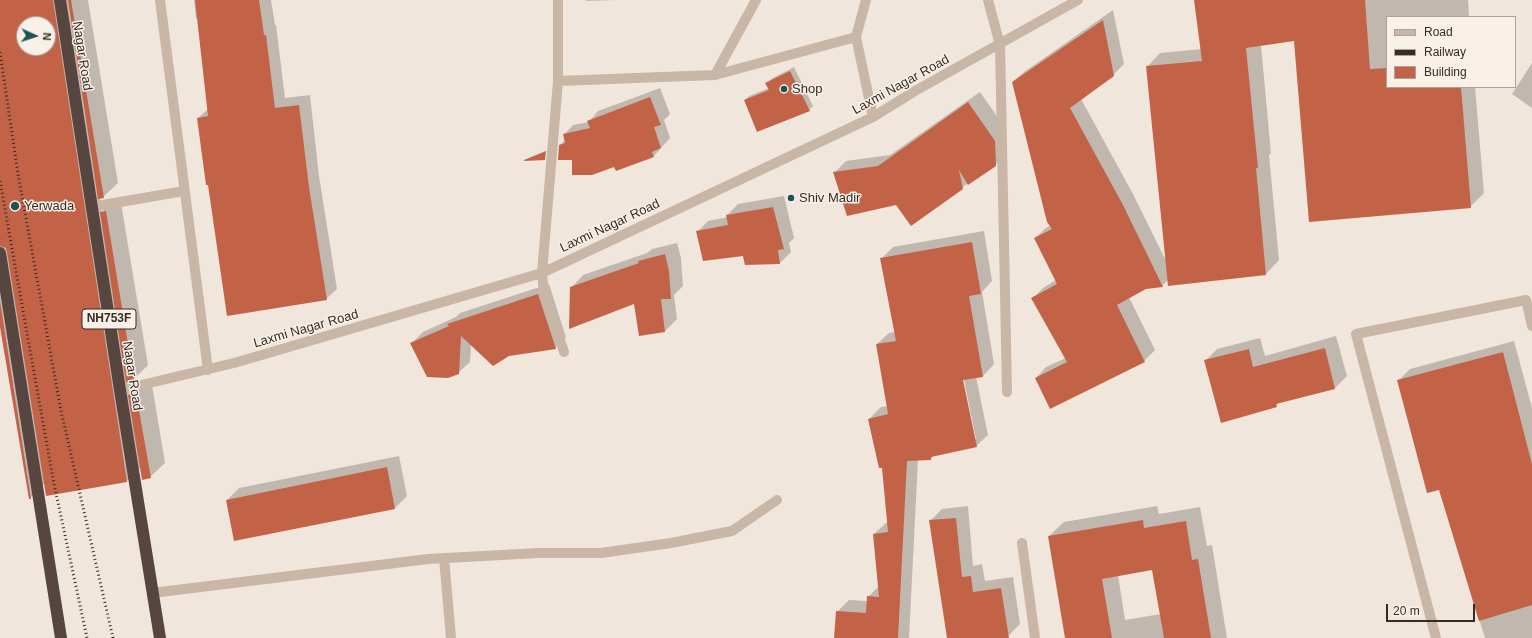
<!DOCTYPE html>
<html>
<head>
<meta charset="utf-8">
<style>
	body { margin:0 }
	#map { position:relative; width:1532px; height:638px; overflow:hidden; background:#f1e6db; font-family:Arial,sans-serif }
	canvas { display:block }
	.legend { position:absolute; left:1386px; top:16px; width:130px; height:72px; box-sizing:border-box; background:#f9f0e7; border:1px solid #aba29b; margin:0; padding:5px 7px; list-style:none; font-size:12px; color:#352c28 }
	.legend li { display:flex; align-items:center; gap:8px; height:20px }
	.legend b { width:20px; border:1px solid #aba29b }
	.north { position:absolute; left:16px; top:16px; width:40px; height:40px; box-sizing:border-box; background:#f9f0e7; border:1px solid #aba29b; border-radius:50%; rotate:93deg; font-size:11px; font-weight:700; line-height:16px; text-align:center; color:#352c28 }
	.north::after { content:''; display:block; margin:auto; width:14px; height:18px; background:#1e5355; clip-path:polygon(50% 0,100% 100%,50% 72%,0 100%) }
	.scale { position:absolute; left:1386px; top:604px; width:89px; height:18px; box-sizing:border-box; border:2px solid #352c28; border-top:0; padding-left:5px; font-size:12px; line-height:14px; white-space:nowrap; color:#352c28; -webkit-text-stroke:3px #f9f0e7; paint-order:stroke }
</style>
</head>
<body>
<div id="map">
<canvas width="1532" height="638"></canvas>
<ul class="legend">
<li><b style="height:5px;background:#c8b6a7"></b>Road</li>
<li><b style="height:5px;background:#352c28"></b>Railway</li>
<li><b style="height:11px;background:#c26348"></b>Building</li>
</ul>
<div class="north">N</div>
<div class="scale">20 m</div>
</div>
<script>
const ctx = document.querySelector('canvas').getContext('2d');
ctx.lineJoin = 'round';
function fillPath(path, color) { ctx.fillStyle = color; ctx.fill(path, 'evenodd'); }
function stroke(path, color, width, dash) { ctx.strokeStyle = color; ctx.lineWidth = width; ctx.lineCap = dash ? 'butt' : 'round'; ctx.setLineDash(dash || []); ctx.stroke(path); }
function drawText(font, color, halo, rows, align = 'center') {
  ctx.font = font + ' Arial,sans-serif'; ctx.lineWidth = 3; ctx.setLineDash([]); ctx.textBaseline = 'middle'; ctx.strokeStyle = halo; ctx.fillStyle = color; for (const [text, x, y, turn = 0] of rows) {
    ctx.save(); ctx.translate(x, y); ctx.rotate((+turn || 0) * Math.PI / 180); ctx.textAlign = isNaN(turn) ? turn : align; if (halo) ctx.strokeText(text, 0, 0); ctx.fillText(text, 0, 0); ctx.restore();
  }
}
fillPath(new Path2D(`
	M0,0H88L118,183L103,197L100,198L102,212L116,198L120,197L148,365L134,379L128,380L130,394L144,381L151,379L165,463L150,477L141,467L127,481L45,483L30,498L0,321ZM24,24H48V48H24Z
	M194,0H271L275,25H276L285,98L310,95L319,176L337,289L326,299L198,118L208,109L198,19H196Z
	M586,0H617L586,1Z
	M1195,0H1468L1469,17H1387V87H1475L1484,193L1470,207L1295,40L1261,45L1271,154L1269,155L1279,260L1266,274L1168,280L1162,286L1146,288L1129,297L1155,350L1144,361L1036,378L1046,367L1066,358L1033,298L1043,288L1056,280L1035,238L1046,228L1051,225L1013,82L1024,72L1113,10L1124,64L1113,75L1081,99L1133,194L1166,261L1147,67L1160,53L1202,49Z
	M1532,63V108L1512,94Z
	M794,67L813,106L809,110L745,100L749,96L769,88L767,83L771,79Z
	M660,88L670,114L664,120L670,138L654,156L617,170L615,166L573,159L560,145L565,140L564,135L573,125L589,122L598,111Z
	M980,92L1006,129L1007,154L995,165L968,183L962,188L896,204L835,172L846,161L890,155Z
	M784,196L794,238L789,243L791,252L780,263L745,264L743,255L697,232L708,221L728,217L727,215L738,204Z
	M984,231L992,281L982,292L994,364L983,376L976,377L988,435L976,446L934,455L931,459L918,460L909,638H835L837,612L849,600L868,601V597L879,586L874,534L886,523L888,522L883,466L869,419L881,407L888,406L877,344L889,333L895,332L881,259L893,247ZM963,375L976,439H974L961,376Z
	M677,243L681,258L683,286L674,295L677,319L665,331L635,303L571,288L583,275L647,253L652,249Z
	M549,284L566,337L555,348L471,344L470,362L458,373L412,343L423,332L456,317L460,313Z
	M1336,336L1347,376L1335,388L1280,402L1276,406L1205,361L1217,349L1260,338L1265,356Z
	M1514,341L1532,408V638H1485L1440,489L1398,381L1410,369Z
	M399,456L407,496L395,508L227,500L239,488Z
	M968,506L973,566L982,564L985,581L1013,577L1020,624L1008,636L948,638L930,521L942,509Z
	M1157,506L1159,514L1200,507L1207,546L1212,545L1227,638H1066L1049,536L1064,522ZM1153,569L1161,614L1125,620L1118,575Z`), '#0003');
fillPath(new Path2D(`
	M0,0H53L127,482L46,496L7,252L6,248L0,246ZM24,24H48V48H24Z
	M68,0H71L104,198L98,199Z
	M195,0H259L264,35H266L275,108L299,105L309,187L327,300L227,316L208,185H206L197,118L208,116Z
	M1194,0H1365L1370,69L1387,68V87H1461L1471,208L1309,222L1294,41L1246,48L1258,168H1256L1266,275L1168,286L1146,66L1202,61Z
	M1103,20L1114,76L1070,108L1123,205L1163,287L1146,289L1117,305L1145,362L1050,409L1035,378L1067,362L1031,298L1057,284L1034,238L1052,229L1047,222L1012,82Z
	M790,71L810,111L757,132L744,100L769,90L765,83Z
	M650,97L661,125L654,127L661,148L652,152L654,157L616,171L614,167L592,175H572V160H558L559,145L565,143L563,134L590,128L587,121Z
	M968,102L995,141L996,166L968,185L959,170L963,189L911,226L896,205L847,216L833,172L878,166Z
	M546,151L545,160L524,161V160Z
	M773,207L784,249L778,250L780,264L745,265L743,256L703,261L696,231L728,225L726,215Z
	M106,211L134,380L126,382L100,212Z
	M972,242L981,294L969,296L983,377L963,380L977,447L931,457V460L907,461L898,638H834L836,611L866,613L867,596L879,597L873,534L888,532L882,468H879L868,419L888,414L876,344L896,341L880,258Z
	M665,254L669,271L671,299H661L665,332L639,336L634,304L569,329L570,287L639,263L638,261Z
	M538,294L556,349L509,356L493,366L461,336L459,374L448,378L427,377L410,343L449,326L447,324Z
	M0,301L31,499H29L0,327Z
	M1325,348L1335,389L1276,404L1277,407L1221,423L1204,360L1249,349L1253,367Z
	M1503,352L1532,464V605L1479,621L1439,490L1427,493L1397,380Z
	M136,393L151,478L142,480L128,395Z
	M387,467L395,509L234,541L226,500Z
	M956,518L962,577L971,576L973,592L1001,588L1009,638H947L929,520Z
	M1143,520L1144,528L1186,521L1192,560L1198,559L1211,638H1164L1152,570L1102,579L1112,638H1065L1048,536Z`), '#c26348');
stroke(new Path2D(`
	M160,0L208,370
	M558,0V81L542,273L544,293L564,352
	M866,0L856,37L873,117
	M988,0L1000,45L1007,392
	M715,75L756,0
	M558,81L715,75L856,37
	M91,207L184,191
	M120,390L234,363L542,273L873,117L915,91L1078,0
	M1022,543L1035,638
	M444,558L451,638
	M152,593L428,559L538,553H601L671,543L732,531L777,500
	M1436,638L1356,334L1526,300L1532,326`), '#c8b6a7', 10);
stroke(new Path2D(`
	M60,0L120,390L160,638
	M0,253L61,638`), '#56463f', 12);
stroke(new Path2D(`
	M0,52L18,174L61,411L113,638
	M0,181L53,479L87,638`), '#352c28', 3, [1, 3]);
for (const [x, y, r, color] of [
	[784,89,4,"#1e5355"],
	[791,198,4,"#1e5355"],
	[15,206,5,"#1e5355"]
]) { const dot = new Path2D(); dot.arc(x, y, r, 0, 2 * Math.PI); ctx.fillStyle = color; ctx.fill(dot); stroke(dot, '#f9f0e7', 1.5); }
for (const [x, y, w] of [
	[109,319,54]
]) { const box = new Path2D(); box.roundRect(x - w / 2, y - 10, w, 20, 3); ctx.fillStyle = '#f9f0e7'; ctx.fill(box); stroke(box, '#352c28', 1); }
drawText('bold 12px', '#352c28', null, [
	["NH753F",109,319]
]);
drawText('13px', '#352c28', '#f9f0e7', [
	["Nagar Road",82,56,81],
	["Laxmi Nagar Road",901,85,-29],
	["Laxmi Nagar Road",610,226,-25],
	["Laxmi Nagar Road",306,329,-16],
	["Nagar Road",132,376,81]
]);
drawText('13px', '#352c28', '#f9f0e7', [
	["Shop",792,89],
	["Shiv Madir",799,198],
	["Yerwada",24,206]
], 'left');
</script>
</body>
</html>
